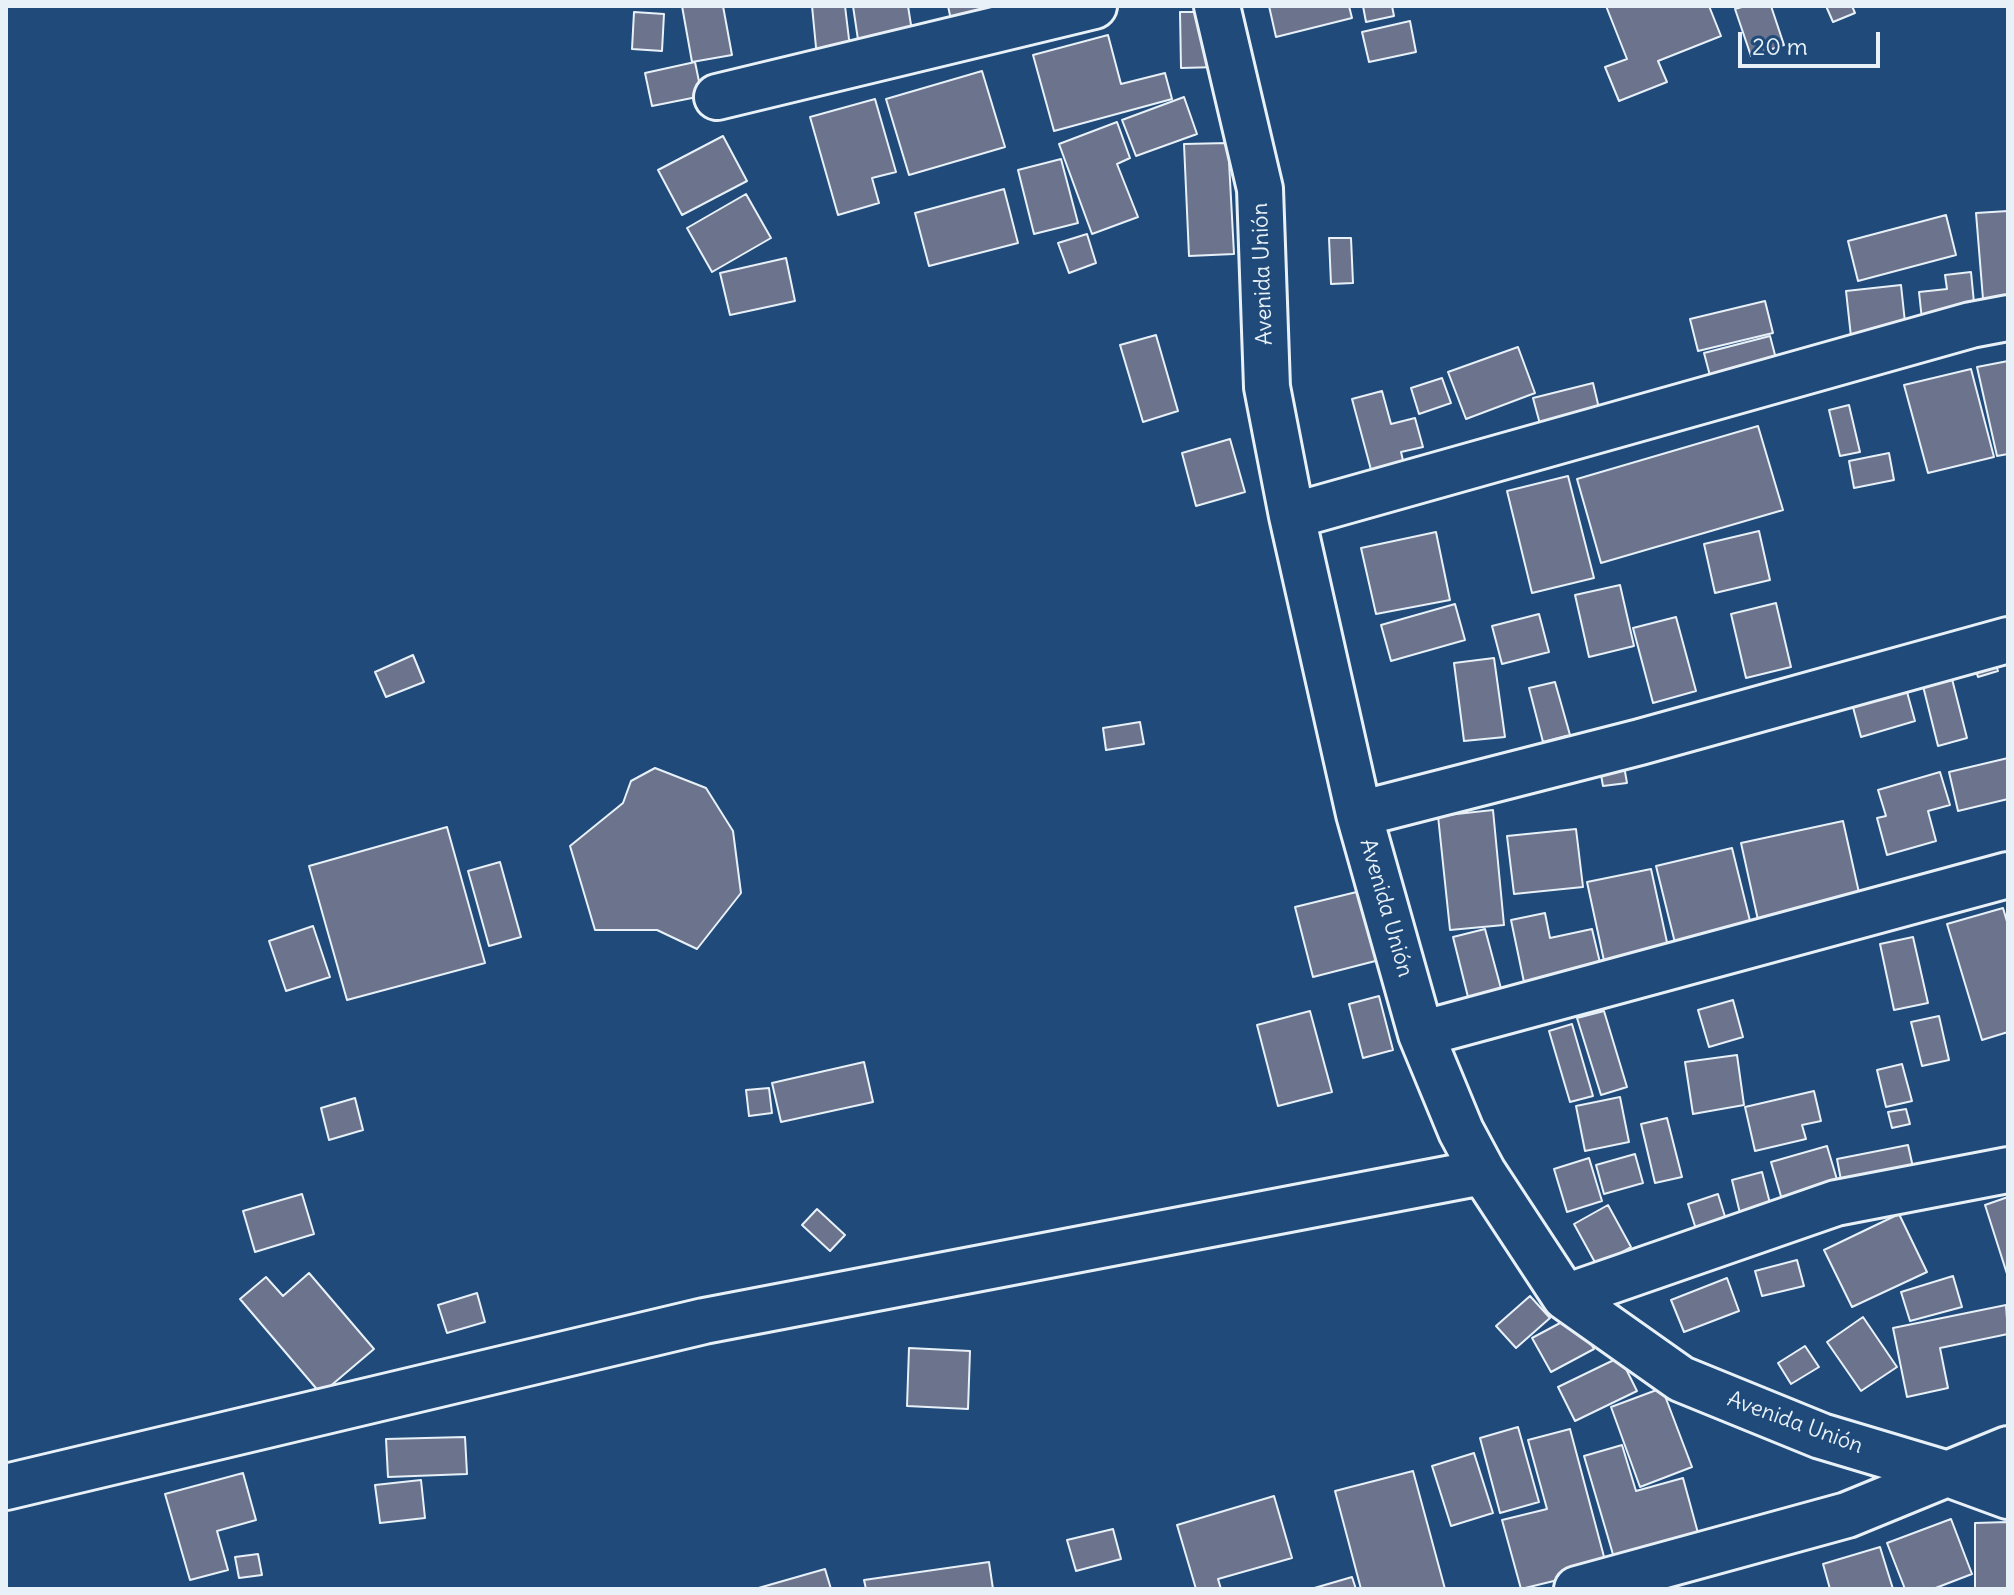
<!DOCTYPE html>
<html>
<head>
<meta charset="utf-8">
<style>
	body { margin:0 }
	#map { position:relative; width:2014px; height:1595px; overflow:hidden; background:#1f4a7a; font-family:Delius,sans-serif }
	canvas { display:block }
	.frame { position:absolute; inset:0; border:8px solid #e8f1f8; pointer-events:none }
	.scale { position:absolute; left:1738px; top:32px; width:142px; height:36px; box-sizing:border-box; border:4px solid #e8f1f8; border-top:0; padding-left:10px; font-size:24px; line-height:28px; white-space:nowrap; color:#e8f1f8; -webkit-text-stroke:6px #1f4a7a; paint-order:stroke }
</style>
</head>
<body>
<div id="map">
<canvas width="2014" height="1595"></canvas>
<div class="frame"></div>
<div class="scale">20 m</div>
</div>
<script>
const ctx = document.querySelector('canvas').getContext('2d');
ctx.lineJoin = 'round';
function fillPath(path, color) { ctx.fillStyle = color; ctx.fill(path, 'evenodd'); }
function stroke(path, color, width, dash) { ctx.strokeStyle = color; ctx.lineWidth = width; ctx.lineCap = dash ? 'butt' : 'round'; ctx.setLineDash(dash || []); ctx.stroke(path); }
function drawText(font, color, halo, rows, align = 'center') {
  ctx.font = font + ' Delius,sans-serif'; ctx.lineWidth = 6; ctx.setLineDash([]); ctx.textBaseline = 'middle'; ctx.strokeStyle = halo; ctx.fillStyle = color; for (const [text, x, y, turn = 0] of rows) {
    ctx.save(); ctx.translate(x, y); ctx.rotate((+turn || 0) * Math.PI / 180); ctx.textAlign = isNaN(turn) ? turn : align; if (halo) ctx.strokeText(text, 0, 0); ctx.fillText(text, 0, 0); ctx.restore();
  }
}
const building = new Path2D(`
	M682,6H723L732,55L692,62Z
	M812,6H845L852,64L818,68Z
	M853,6H908L914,44L860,53Z
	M948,6H1034L951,20Z
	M1269,6H1349L1352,18L1276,37Z
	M1363,6H1392L1394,16L1366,22Z
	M1606,6H1709L1721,36L1658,61L1667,82L1619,101L1605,67L1627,59Z
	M1745,6H1771L1784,45L1751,56L1735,9Z
	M1826,6H1852L1855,13L1833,22Z
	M634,12L664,14L662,51L632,49Z
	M1180,12H1217L1218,67L1181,68Z
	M1410,21L1416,52L1369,62L1362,32Z
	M1108,35L1121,84L1165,73L1172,99L1054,131L1033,55Z
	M695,62L702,96L652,106L645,73Z
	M982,71L1005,147L909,175L886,99Z
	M1184,97L1197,134L1136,156L1122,120Z
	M875,99L896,172L872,178L879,203L838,215L810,117Z
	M1117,122L1130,158L1117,164L1138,217L1092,234L1059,144Z
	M723,136L747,181L682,215L658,170Z
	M1228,143L1234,254L1189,256L1184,144Z
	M1061,159L1078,223L1034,234L1018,170Z
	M1004,189L1018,243L929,266L915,213Z
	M746,194L771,238L712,272L687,228Z
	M2008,211V297L1983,299L1976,213Z
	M1946,215L1956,255L1858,281L1848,241Z
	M1087,234L1096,263L1069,273L1058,243Z
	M1329,238H1351L1353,283L1331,284Z
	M786,258L795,301L730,315L720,273Z
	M1971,272L1975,313L1922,320L1919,292L1947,289L1945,275Z
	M1901,285L1907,341L1852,346L1846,291Z
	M1765,301L1773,333L1698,351L1690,319Z
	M1156,335L1178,411L1143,422L1120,345Z
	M1770,336L1779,370L1713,387L1704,353Z
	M1518,347L1535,393L1466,419L1448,372Z
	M2008,361V454L1997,456L1977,367Z
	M1971,369L1994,457L1928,473L1904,385Z
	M1442,378L1451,403L1419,414L1411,388Z
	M1593,383L1603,425L1544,439L1533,398Z
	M1382,391L1391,424L1415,418L1423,447L1401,452L1406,473L1374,481L1352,399Z
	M1849,405L1860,452L1840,456L1829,410Z
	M1758,426L1783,510L1601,563L1577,479Z
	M1230,439L1245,492L1196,506L1182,453Z
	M1889,453L1894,480L1854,488L1849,461Z
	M1568,476L1594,578L1532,593L1507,491Z
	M1759,531L1770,580L1715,593L1704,544Z
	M1436,532L1450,600L1376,614L1361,548Z
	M1620,585L1634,646L1589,657L1575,595Z
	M1776,603L1791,667L1746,678L1731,614Z
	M1455,604L1465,640L1391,661L1381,625Z
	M1539,614L1549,652L1502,664L1492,626Z
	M1676,617L1696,691L1653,703L1633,628Z
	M1989,647L1998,671L1978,677L1970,653Z
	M413,655L424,682L386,697L375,672Z
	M1494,658L1505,737L1464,741L1454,663Z
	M1952,679L1967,738L1938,746L1923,686Z
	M1904,681L1915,721L1861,737L1850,696Z
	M1555,682L1570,735L1543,742L1529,688Z
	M1140,722L1144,744L1106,750L1103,728Z
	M2008,758V799L1958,811L1949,772Z
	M1624,766L1627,783L1603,786L1600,769Z
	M655,768L706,788L733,831L741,893L697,949L657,930H595L570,846L623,803L631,781Z
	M1940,772L1950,805L1928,811L1936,841L1887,855L1877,818L1886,816L1878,790Z
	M1493,810L1504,925L1450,930L1438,816Z
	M1843,821L1862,906L1760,929L1741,843Z
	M447,827L485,963L347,1000L309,866Z
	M1576,829L1583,887L1514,894L1507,836Z
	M1732,848L1753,933L1677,951L1656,866Z
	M500,862L521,937L489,946L468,871Z
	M1651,869L1670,956L1606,970L1587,882Z
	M1373,888L1391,957L1313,977L1295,907Z
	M2003,908L2008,925V1032L1982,1040L1947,924Z
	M1545,913L1550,938L1592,929L1602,971L1525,987L1511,920Z
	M313,926L330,977L286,991L269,941Z
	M1485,929L1503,996L1470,1005L1453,937Z
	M1913,937L1928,1003L1894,1010L1880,944Z
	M1379,996L1393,1050L1363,1058L1349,1004Z
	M1733,1000L1743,1037L1709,1047L1698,1010Z
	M1310,1011L1332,1092L1278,1106L1257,1025Z
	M1604,1011L1627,1087L1601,1095L1577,1018Z
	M1939,1016L1949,1060L1922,1066L1911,1022Z
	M1572,1024L1593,1096L1570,1102L1549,1031Z
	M1737,1055L1744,1105L1693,1114L1685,1062Z
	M864,1062L873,1102L781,1122L772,1083Z
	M1902,1064L1912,1101L1886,1107L1877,1070Z
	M769,1088L772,1113L749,1116L746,1090Z
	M1814,1091L1821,1121L1802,1125L1806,1139L1755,1151L1745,1107Z
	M1620,1097L1629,1142L1585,1151L1576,1106Z
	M355,1098L363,1130L329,1140L321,1108Z
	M1906,1109L1910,1124L1892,1128L1888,1112Z
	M1667,1118L1682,1177L1655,1183L1641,1124Z
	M1908,1145L1915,1176L1843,1191L1837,1159Z
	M1827,1146L1841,1193L1785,1210L1771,1162Z
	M1635,1154L1643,1183L1604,1194L1596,1165Z
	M1589,1158L1602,1201L1567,1212L1554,1169Z
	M1762,1172L1775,1223L1744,1230L1732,1180Z
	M302,1194L314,1234L255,1252L243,1211Z
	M1718,1194L1731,1236L1701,1245L1688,1204Z
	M2008,1197V1277L1985,1205Z
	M1608,1205L1631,1247L1597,1266L1574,1224Z
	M817,1209L845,1235L830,1251L802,1225Z
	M1899,1214L1927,1272L1852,1307L1824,1250Z
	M1797,1260L1804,1286L1762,1296L1755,1271Z
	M309,1273L374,1349L321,1394L240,1299L266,1277L283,1296Z
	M1953,1276L1962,1307L1910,1321L1901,1292Z
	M1727,1278L1739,1311L1684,1332L1671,1300Z
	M477,1293L485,1322L447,1333L438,1305Z
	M1530,1296L1550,1318L1516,1348L1496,1326Z
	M2006,1305L2008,1334L1940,1348L1948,1388L1907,1397L1893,1328Z
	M1575,1315L1594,1349L1551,1372L1532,1338Z
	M1863,1317L1897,1367L1861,1391L1827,1342Z
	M1805,1346L1819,1367L1791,1384L1778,1363Z
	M909,1348L970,1351L968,1409L907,1406Z
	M1620,1357L1637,1391L1575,1421L1558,1387Z
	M1662,1388L1692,1467L1640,1487L1611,1407Z
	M1518,1427L1539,1502L1500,1513L1480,1438Z
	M1570,1429L1607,1568L1521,1589L1502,1520L1547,1509L1528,1440Z
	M465,1437L467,1474L388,1477L386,1439Z
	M1622,1445L1636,1491L1683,1478L1701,1544L1617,1568L1584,1456Z
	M1474,1453L1493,1513L1451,1526L1432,1466Z
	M1413,1471L1445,1589H1361L1335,1491Z
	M243,1473L256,1520L217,1531L228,1570L190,1580L165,1494Z
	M421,1480L425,1518L380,1523L375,1485Z
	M1274,1496L1292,1558L1218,1579L1221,1589H1196L1177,1525Z
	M1951,1519L1972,1574L1933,1589H1905L1887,1543Z
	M2008,1522V1589H1975V1523Z
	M1113,1529L1121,1559L1076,1571L1067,1540Z
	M1880,1547L1893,1589H1830L1823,1564Z
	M258,1554L262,1575L239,1578L235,1557Z
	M989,1562L993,1589H866L864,1580Z
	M825,1569L831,1589H755Z
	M1352,1577L1356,1589H1311Z`);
fillPath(building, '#6b738d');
stroke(building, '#e8f1f8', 2);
const minor = new Path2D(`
	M1217,6L1260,189L1267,387L1292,516L1359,814L1421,1034L1461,1131L1483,1172L1565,1297L1681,1379L1821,1436L1948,1474L2008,1496
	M717,97L1094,6
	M1292,516L1971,325L2008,318
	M1359,814L1640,742L2008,640
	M1421,1034L2008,875
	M1565,1297L1836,1203L2008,1170
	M6,1487L704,1321L1483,1172
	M1577,1589L1847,1515L2008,1449`);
stroke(minor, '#e8f1f8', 50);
stroke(minor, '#1f4a7a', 44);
drawText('22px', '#e8f1f8', '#1f4a7a', [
	["Avenida Unión",1263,274,-92],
	["Avenida Unión",1386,908,74],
	["Avenida Unión",1795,1423,20]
]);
</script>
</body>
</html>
